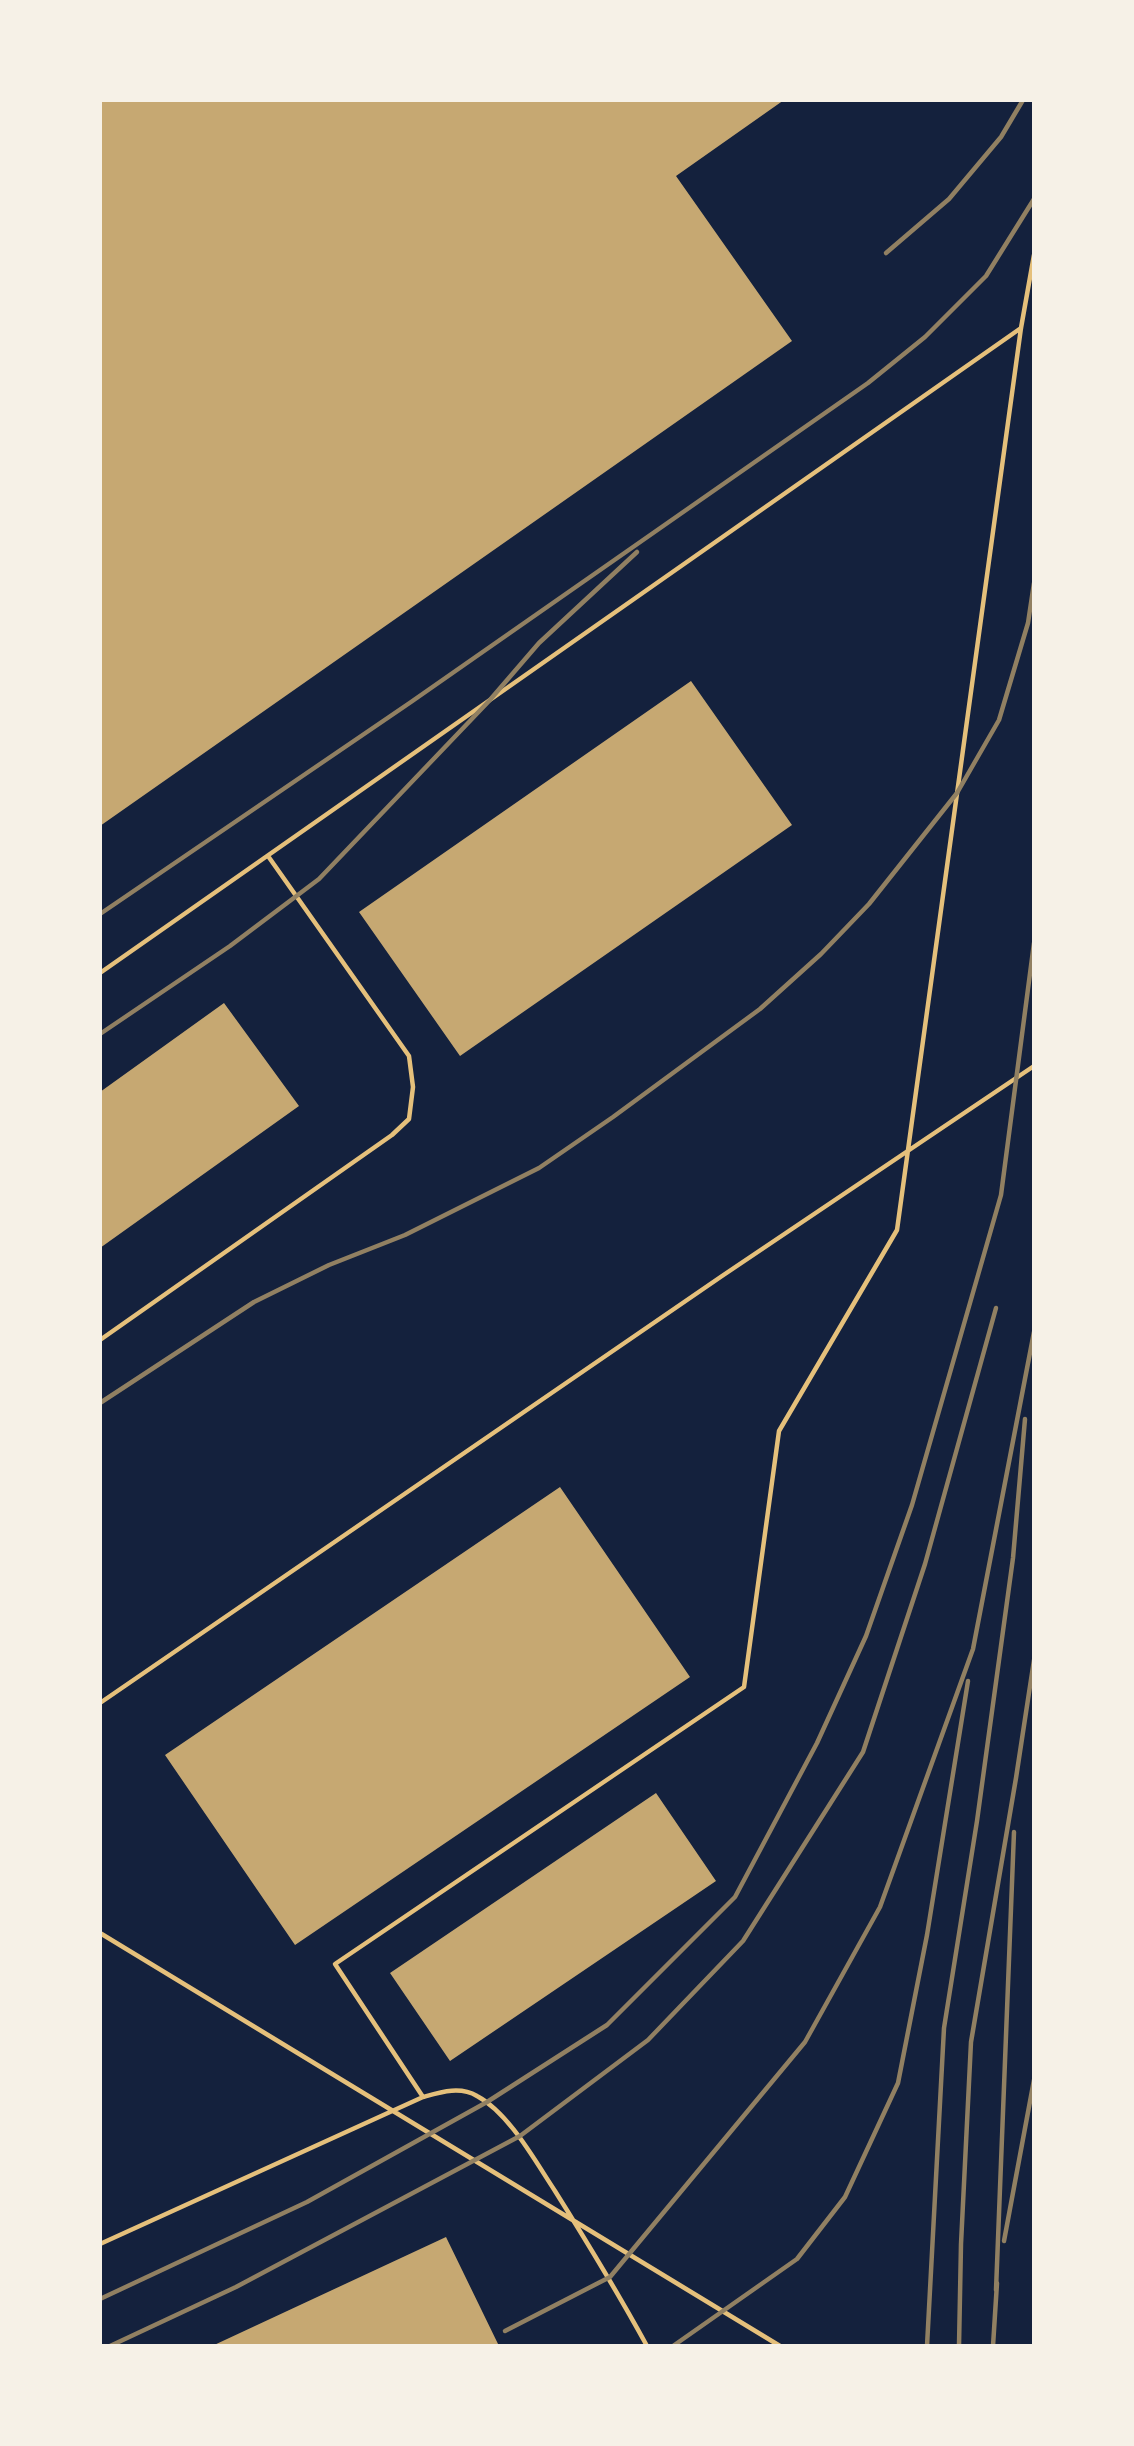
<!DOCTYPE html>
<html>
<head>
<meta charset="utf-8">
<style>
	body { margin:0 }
	#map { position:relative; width:1134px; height:2446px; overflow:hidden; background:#14213d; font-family:"Fira Sans Condensed",sans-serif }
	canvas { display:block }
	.frame { position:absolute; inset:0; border:102px solid #f6f1e7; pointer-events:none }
</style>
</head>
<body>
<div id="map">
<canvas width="1134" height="2446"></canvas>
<div class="frame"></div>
</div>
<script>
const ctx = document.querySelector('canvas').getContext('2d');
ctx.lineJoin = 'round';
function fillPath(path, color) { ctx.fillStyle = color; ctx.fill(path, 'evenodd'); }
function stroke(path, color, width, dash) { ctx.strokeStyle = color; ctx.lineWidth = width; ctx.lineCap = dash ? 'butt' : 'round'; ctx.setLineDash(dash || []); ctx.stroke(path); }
fillPath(new Path2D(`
	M100,100H784L676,176L792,341L100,826Z
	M691,681L792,825L460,1056L359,912Z
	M224,1003L299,1106L100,1248V1092Z
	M560,1487L690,1677L295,1945L165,1755Z
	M656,1793L716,1881L450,2061L390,1973Z
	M446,2237L499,2346H212Z`), '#c6a872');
stroke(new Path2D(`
	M100,973L1021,328
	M100,1340L392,1135L409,1119L413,1087L409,1056L268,856
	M100,1703L722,1276L1034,1066
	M100,1933L780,2346
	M423,2097L335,1964L744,1687L779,1431L897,1230L1021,328L1034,255
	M100,2244L423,2097C441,2092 460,2086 477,2096C509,2113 535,2161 555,2191C587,2242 618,2293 647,2346`), '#e5c07b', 4.5);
stroke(new Path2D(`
	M886,253L949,199L1001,137L1023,100
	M100,914L411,702L868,383L925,337L986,276L1034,199
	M100,1034L230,946L319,879L489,701L539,643L637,552
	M100,1403L254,1302L329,1265L405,1235L539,1168L613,1117L760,1009L821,954L869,904L957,793L999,720L1028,623L1034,583
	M1004,2241L1034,2080
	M996,2290L1014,1832
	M100,2299L307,2202L487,2102L607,2025L735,1897L817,1743L866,1636L912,1505L1001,1195L1034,943
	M505,2331L610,2277L805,2042L880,1907L973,1649L1034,1332
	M110,2346L236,2287L520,2136L648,2040L743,1941L863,1752L925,1564L996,1308
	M673,2346L797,2259L845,2197L898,2083L927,1935L968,1681
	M927,2346L944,2028L977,1821L1013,1558L1025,1419
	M959,2346L961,2244L971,2042L1016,1778L1034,1660
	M993,2346L997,2283`), '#918062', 4.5);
</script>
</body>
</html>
